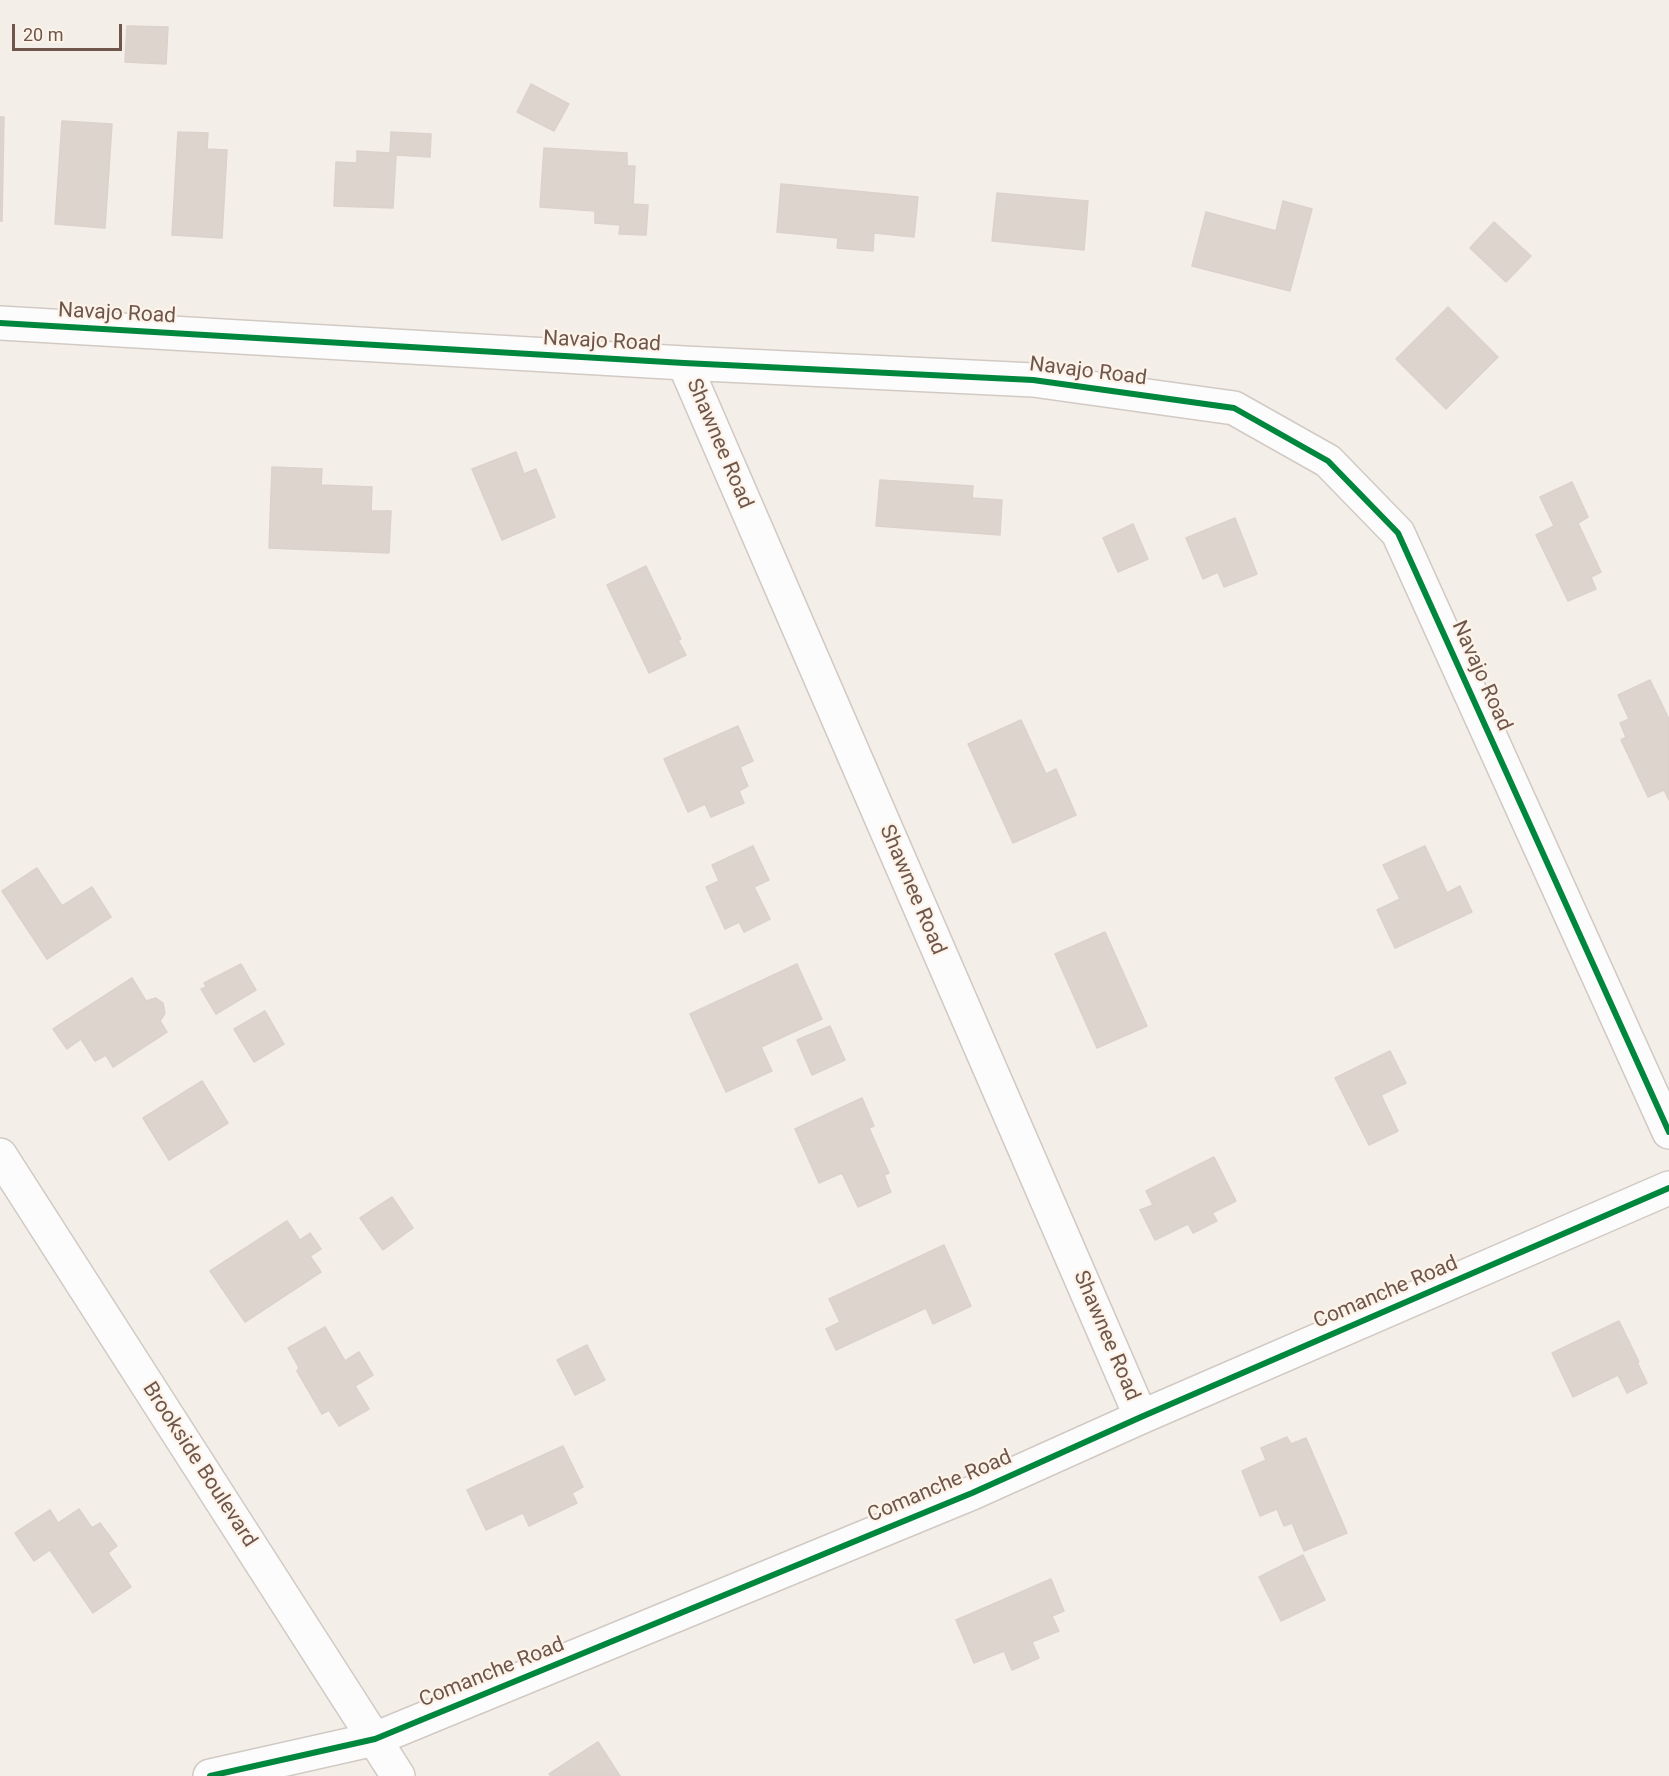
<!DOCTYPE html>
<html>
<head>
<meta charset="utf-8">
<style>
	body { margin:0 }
	#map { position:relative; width:1669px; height:1776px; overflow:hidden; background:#f4eee8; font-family:Roboto,sans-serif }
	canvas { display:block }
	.scale { position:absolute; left:12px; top:24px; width:110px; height:27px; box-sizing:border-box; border:3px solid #6e564c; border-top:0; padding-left:8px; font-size:18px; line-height:21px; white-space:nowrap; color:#6e564c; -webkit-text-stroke:4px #fdf3e8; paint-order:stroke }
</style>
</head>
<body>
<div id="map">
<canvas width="1669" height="1776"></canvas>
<div class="scale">20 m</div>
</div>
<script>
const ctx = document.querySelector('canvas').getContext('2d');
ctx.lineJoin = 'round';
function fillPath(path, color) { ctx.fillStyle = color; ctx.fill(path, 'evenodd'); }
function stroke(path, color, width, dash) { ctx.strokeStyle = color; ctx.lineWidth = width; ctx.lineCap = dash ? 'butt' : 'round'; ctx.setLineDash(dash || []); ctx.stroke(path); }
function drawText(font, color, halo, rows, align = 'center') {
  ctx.font = font + ' Roboto,sans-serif'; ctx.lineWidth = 4.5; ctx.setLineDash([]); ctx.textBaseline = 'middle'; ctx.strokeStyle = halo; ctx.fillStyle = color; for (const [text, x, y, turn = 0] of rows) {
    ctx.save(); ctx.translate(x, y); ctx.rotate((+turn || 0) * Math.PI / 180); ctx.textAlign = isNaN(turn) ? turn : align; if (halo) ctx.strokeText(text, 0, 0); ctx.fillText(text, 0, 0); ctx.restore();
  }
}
const building = new Path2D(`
	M127,26L168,27L166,64L125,62Z
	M531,84L569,104L554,131L517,112Z
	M0,117H4L2,221H0Z
	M62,121L112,124L105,228L55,224Z
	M178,132L208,133L207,149L227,150L222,238L172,235Z
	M391,132L431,134L430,157L396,155L393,208L334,206L336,162L357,163V151L390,153Z
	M544,148L627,153V166H635L633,204L648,205L646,235L619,234L620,225L595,223V211L540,207Z
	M781,184L918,197L914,237L874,233L873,251L837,248L838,238L777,232Z
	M997,193L1088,201L1084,250L992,241Z
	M1283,201L1312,209L1290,291L1192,266L1206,212L1276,231Z
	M1494,222L1531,256L1506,282L1470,248Z
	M1448,307L1498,357L1446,409L1396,359Z
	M516,452L524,474L536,469L555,517L502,540L472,469Z
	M272,467L322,469L321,485L372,487L371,511H391L389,553L269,548Z
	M880,480L973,486L972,498L1002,500L1000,535L876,526Z
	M1572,482L1588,517L1578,523L1601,572L1591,577L1596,589L1568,601L1536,535L1554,526L1540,497Z
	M1235,518L1257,574L1224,587L1218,572L1203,579L1186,538Z
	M1133,524L1148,559L1118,572L1103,538Z
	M646,566L681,639L678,640L686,655L649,673L607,585Z
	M1650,680L1669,719V800L1664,790L1648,797L1621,740L1626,737L1620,723L1629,719L1618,695Z
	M1021,720L1046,774L1056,769L1076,815L1013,843L968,744Z
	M738,726L753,761L740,767L748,786L739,791L744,803L711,817L705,804L688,812L664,759Z
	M753,846L769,880L754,887L770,919L744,932L739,922L725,929L706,887L719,881L712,865Z
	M1425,846L1447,893L1460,886L1472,912L1395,948L1377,910L1400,899L1383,865Z
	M37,868L62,906L92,887L111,917L47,959L2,891Z
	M1105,932L1147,1026L1097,1048L1055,954Z
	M241,964L256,990L216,1014L201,989L206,987L204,983Z
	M797,964L822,1019L761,1047L772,1071L726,1092L690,1014Z
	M132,978L146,1001L156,998L163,1003L165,1013L160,1021L167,1032L113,1067L106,1055L95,1061L81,1039L67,1049L53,1029Z
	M265,1011L284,1044L254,1062L234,1029Z
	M830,1026L845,1060L812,1075L797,1040Z
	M1390,1051L1406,1083L1381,1095L1398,1131L1369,1145L1335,1078Z
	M202,1081L228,1123L169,1160L143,1118Z
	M862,1098L874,1126L869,1128L889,1173L884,1175L891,1192L858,1207L842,1173L819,1183L795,1129Z
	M1214,1157L1236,1201L1212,1213L1217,1221L1193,1233L1188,1224L1155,1240L1140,1210L1153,1205L1146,1191Z
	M392,1197L413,1228L383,1250L360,1218Z
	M287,1221L300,1240L310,1233L321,1249L310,1256L321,1272L245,1322L210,1271Z
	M944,1245L971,1306L933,1324L926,1308L836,1350L826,1329L840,1322L829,1299Z
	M1619,1321L1639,1362H1637L1647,1383L1627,1393L1618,1375L1573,1397L1552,1353Z
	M325,1327L345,1361L359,1352L373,1375L355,1386L369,1409L339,1426L329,1410L322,1414L297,1371L299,1368L288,1348Z
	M587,1345L605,1380L575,1395L557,1360Z
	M1287,1437L1291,1444L1306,1438L1347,1533L1304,1551L1292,1523L1284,1526L1277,1509L1260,1516L1242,1471L1266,1460L1261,1448Z
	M563,1446L583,1487L572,1493L577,1503L529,1526L523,1513L486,1530L467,1490Z
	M79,1509L92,1528L100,1523L117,1546L108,1553L131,1587L93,1613L50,1550L34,1561L15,1533L50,1510L58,1523Z
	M1303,1555L1325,1600L1281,1621L1259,1577Z
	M1051,1579L1064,1611L1052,1616L1059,1631L1032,1642L1039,1658L1012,1670L1004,1651L974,1663L956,1620Z
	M598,1742L620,1776H551L549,1774Z`);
fillPath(building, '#ddd4ce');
stroke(building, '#dcd1cb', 1.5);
const minor = new Path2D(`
	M0,323L684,363L1033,380L1234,408L1328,461L1398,533L1669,1132
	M684,363L1141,1417
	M0,1155L398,1776
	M210,1776L375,1739L972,1493L1141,1417L1669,1188`);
stroke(minor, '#d1cac4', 36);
stroke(minor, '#fdfcfc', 33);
stroke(new Path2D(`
	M0,323L684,363L1033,380L1234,408L1328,461L1398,533L1669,1132
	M210,1776L375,1739L972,1493L1141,1417L1669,1188`), '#00873e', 6);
drawText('21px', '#6e564c', '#fdf3e8', [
	["Navajo Road",117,314,3],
	["Navajo Road",602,342,3],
	["Navajo Road",1088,372,7],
	["Shawnee Road",719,444,67],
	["Navajo Road",1481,676,66],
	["Shawnee Road",912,890,67],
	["Comanche Road",1386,1293,-23],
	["Shawnee Road",1106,1336,67],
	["Brookside Boulevard",199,1465,57],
	["Comanche Road",940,1487,-23],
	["Comanche Road",492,1673,-22]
]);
</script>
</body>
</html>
